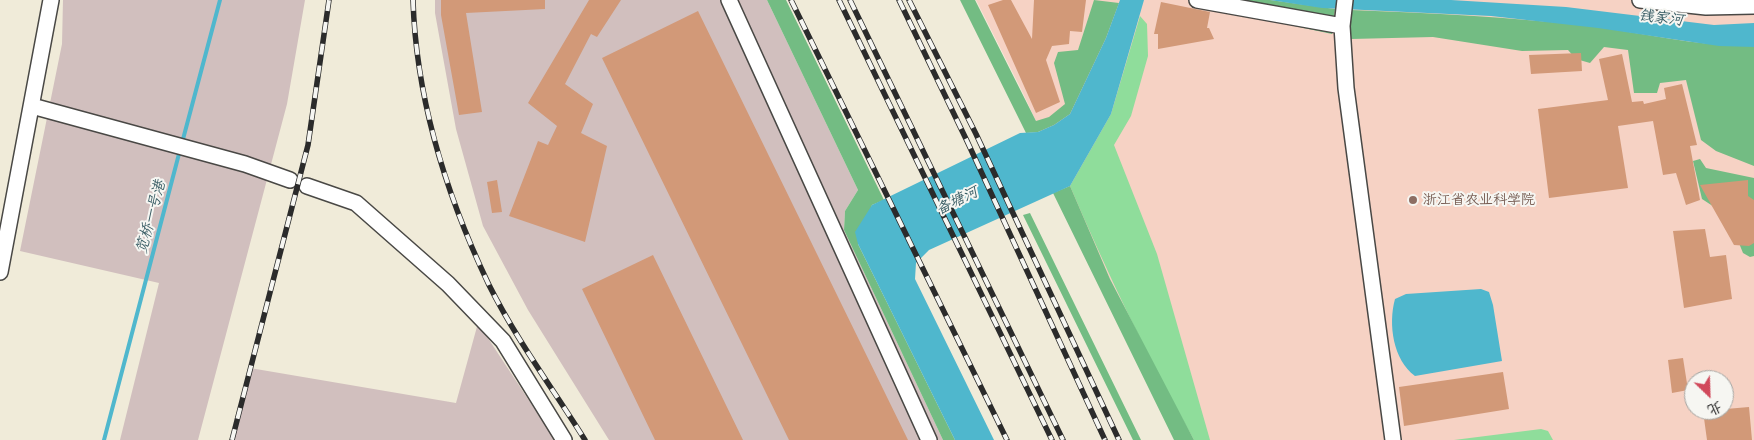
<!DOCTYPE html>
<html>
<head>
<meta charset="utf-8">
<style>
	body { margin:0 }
	#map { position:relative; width:1754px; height:440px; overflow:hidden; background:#f0ebd9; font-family:"Comic Neue","LXGW WenKai TC",sans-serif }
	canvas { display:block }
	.north { position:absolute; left:1684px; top:370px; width:50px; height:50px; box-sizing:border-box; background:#f6f6f2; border:1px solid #a5a5a2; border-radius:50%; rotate:156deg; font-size:14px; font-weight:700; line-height:20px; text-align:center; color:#2b2b2b }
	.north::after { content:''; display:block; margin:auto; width:18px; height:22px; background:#d1495b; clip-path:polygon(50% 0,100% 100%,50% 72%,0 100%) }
</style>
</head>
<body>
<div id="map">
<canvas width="1754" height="440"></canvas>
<div class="north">北</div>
</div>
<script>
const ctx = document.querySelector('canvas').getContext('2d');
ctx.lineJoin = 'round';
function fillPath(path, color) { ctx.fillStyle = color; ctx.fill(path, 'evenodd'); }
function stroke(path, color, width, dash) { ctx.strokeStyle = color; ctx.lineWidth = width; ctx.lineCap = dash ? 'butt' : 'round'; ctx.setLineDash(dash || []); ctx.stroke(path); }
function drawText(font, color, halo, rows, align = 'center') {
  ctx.font = font + ' "Comic Neue","LXGW WenKai TC",sans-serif'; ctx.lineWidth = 4; ctx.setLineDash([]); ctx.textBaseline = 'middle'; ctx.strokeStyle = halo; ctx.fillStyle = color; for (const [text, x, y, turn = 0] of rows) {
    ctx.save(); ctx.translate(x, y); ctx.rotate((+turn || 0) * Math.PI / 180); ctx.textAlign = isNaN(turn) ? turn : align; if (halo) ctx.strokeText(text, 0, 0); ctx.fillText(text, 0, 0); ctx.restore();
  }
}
fillPath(new Path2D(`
	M976,0H1754V440H1194L1110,279L1021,89ZM1694,380H1724V410H1694Z`), '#f6d2c4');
fillPath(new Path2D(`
	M63,0H305L287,104L198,440H120L159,283L20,251L62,44Z
	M435,0H767L858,190L845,211L844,230L943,440H609L528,310L483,226L456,129L435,13Z
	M478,323L555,440H231L250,368L456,403Z`), '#d1bfbe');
fillPath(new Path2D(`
	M1140,16L1147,24L1148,56L1131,116L1114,145L1157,254L1210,440H1194C1148,358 1107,273 1070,186L1111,114Z
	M1541,429L1548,431L1553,440H1454Z`), '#8fdd9b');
fillPath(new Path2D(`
	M767,0H786L884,200L872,205L858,244L955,440H943L844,230L845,211L858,190Z
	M960,0H975L1036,121L1049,117L1065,104L1054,63L1058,52L1078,50L1094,0L1119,3L1106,38L1070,114L1054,125L1038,132L1026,133Z
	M1231,0H1270L1335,9L1332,34L1252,17Z
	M1351,10C1431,13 1510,17 1589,26C1644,33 1699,47 1754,46V166L1716,151L1701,140L1686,80L1660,83L1657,93H1634L1628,50L1604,47L1590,63L1576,59L1568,50L1522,51L1433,37L1351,39Z
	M1700,159L1706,168L1754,178V256L1750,257L1743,253L1728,216L1702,199L1693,161Z
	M1070,186L1110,279L1194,440H1174L1053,193Z
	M1030,213L1141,440H1133L1023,215Z`), '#73bc83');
fillPath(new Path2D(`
	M1120,0H1144L1111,114L1070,186L929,250L916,263L915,279L994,440H955L858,244L855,232L872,205L1020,133L1038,132L1054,125L1070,114L1106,38Z
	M1270,0H1451L1566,7L1714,25L1754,23V47L1719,46L1598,28L1491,16L1322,8Z
	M1481,289L1489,292L1493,305L1502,361L1415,376C1393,360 1388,324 1395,299L1406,294Z`), '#4fb7cd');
stroke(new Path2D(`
	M182,143L220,0
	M104,440L180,150`), '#4fb7cd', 4);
fillPath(new Path2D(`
	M441,0H545V9L466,13L482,112L459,115L441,15Z
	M589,0H621L597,37L591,34L565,84L593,104L581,133L607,146L585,242L509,216L538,141L548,145L557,126L528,103Z
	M1003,0H1011L1032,39L1034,0H1086L1082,32L1070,31L1069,44L1052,46L1046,60L1060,102L1036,113L988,5Z
	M1161,2L1210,12L1207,28H1209L1214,39L1158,49V34H1154Z
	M698,11L908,440H789L602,58Z
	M1581,53L1582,71L1531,74L1529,55Z
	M1622,54L1632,102L1643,101L1644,104L1666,99L1664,88L1682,84L1697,145L1690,146L1700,200L1686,205L1676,173L1663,175L1653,121L1618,126L1628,188L1549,198L1538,109L1608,100L1599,59Z
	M497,180L502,212L492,213L487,182Z
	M1748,180V196L1754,200V243L1749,246L1734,245L1700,185Z
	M1705,229L1710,257L1726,255L1732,299L1684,308L1673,231Z
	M653,255L743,440H655L582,289Z
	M1683,358L1688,390L1672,393L1668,360Z
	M1503,372L1509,409L1404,426L1399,387Z
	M1749,407L1752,440H1707L1703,411Z`), '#d29978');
const street = new Path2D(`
	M729,0L929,440
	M1197,0L1342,26
	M1345,0L1342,26L1346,88L1393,440
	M1640,0L1706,7L1754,6
	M32,106L245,164L290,180
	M307,186L356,203L448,284L503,341L564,440
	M0,272L51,0`);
stroke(street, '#494845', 18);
stroke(street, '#fff', 15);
const rail = new Path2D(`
	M413,0C416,98 447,197 489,285C516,339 553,389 585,440
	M791,0L1007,440
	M839,0L1052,440
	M850,0L1063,440
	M899,0L967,141L1105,440
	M909,0L976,134L1119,440
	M232,440L308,145L329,0`);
stroke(rail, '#2b2b2b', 5.5);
stroke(rail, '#f6f6f2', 4, [11]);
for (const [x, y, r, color] of [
	[1413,200,5,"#8d6e63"]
]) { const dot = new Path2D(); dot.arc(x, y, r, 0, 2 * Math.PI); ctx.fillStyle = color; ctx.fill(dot); stroke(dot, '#f6f6f2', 2); }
drawText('14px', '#785e54', '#f6f6f2', [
	["浙江省农业科学院",1423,200]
], 'left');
drawText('italic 15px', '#385c64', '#f6f6f2', [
	["钱家河",1661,18,7],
	["备塘河",957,201,-26],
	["笕桥一号港",151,217,-75]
]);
</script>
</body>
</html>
